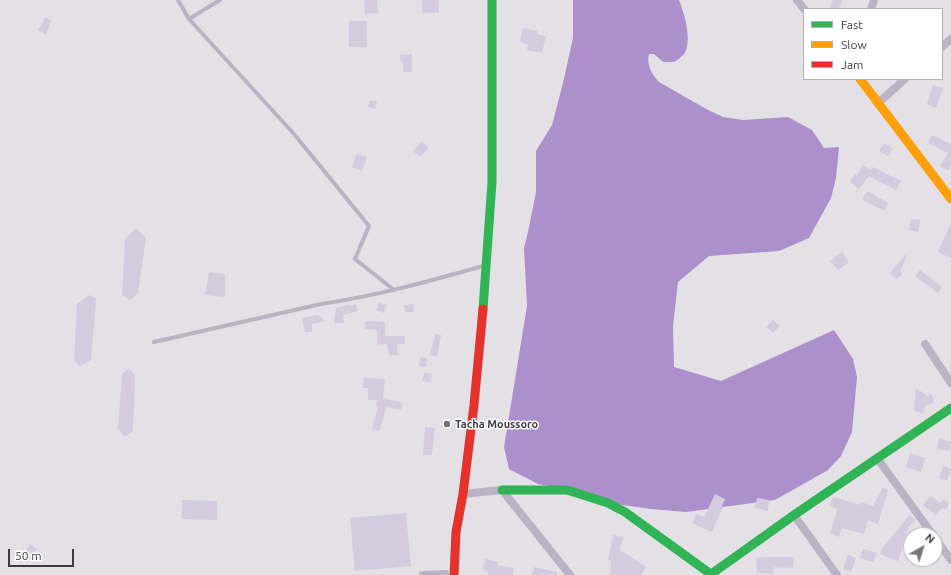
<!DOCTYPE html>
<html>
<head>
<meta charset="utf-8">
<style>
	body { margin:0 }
	#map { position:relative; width:951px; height:575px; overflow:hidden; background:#e3e0e6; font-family:Ubuntu,sans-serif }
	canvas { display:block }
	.legend { position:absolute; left:803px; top:8px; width:140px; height:72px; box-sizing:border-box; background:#fff; border:1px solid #b1b1b2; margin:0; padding:5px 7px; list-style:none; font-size:12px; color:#3d3b3f }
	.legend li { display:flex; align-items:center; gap:8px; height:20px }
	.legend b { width:20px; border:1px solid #b1b1b2 }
	.north { position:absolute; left:903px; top:527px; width:40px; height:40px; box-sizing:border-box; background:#fff; border:1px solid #b1b1b2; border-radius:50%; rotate:39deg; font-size:11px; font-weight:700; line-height:16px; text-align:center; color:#3d3b3f }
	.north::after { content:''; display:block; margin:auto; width:14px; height:18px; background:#777579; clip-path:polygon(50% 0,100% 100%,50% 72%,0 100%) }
	.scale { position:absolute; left:8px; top:549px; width:66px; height:18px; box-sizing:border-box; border:2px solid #3d3b3f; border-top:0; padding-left:5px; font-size:12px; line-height:14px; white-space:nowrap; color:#3d3b3f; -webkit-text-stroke:3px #fff; paint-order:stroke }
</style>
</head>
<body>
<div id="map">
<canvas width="951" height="575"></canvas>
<ul class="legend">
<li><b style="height:5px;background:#30b455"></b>Fast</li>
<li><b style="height:5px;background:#ff9f0a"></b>Slow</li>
<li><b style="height:5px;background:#e5322d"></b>Jam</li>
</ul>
<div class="north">N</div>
<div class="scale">50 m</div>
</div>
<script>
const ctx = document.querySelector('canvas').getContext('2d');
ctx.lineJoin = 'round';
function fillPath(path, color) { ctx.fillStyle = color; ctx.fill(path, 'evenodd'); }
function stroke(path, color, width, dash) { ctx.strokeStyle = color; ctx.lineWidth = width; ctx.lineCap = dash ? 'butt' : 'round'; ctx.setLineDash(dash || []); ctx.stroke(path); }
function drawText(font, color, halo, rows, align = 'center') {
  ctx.font = font + ' Ubuntu,sans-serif'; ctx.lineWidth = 3; ctx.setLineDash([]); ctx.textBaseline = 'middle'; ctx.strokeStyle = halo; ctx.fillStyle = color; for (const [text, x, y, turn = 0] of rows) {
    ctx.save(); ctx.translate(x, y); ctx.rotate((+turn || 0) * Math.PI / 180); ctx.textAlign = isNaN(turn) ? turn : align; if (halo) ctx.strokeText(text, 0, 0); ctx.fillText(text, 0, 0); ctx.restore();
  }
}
fillPath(new Path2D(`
	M573,0H679C684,13 693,41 684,54C681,57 678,60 674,62H663L654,54H649C646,64 652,75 659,82L708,110L723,117L743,120L788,117L812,130L824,148L839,147L836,178L831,198L809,238L779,251L709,256L678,282L673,326L674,367L721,381L834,330L853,359L857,377L852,432L841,456L828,470L775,500L686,512L651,509L622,505L572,490L538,484L509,469L504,447L527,306L524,248L528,232L536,192V151L552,125L563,83L573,38Z`), '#ac90cb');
fillPath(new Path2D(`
	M364,0H377L378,13L365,14Z
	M422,0H439V13H422Z
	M833,0H843L839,9H829Z
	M46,17L51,21L46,35L38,30Z
	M349,21H367V47H349Z
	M523,28L538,31L537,34L546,36L542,53L527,50L528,44L520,42Z
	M412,54V72H403V62H401L400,55Z
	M933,85L943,88L936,108L927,104Z
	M370,100L377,102L375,109L368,107Z
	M932,135L951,144V165L948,171L940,166L948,153L928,143Z
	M422,141L429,148L420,157L413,151Z
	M884,143L893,148L888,156L879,151Z
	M356,154L367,157L362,171L352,167Z
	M863,165L871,170L873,167L901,181L896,190L869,176L859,189L850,181L855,174L857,175Z
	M867,191L889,203L884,211L862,199Z
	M911,219L920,220L918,232L909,230Z
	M951,223V258L938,252Z
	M136,228L146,238L138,293L130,300L122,295L125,239Z
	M842,252L849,262L838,270L830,261Z
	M905,255L907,256L900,271L903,273L897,279L890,273Z
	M920,270L942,287L938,293L915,276Z
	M209,272L225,274V297L205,295Z
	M90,295L96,298L91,360L80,366L74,360L77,304Z
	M379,303L386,305L384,313L376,310Z
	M350,304V306L356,304L358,311L343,315L344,323H334L336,308Z
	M414,304V312H405L404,305Z
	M318,315L326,321L312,324V332H305L302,318Z
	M773,320L780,326L773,333L766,327Z
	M366,321L385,322V336H405V344H397L398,355H389L387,344L377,345V330L365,329Z
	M435,334L441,335L437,357L430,355Z
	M420,357L427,358L426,367L419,366Z
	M129,368L135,375L133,431L124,437L118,429L122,374Z
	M424,373L432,374L430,382L422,381Z
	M364,378L385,379L383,399L402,402L401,410L386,407L380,431L372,429L378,407H376L377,400H368V388H363Z
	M916,388L928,396L930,393L934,399L932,404L925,406L923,414L914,410Z
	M425,427L435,428L432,455H423Z
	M939,438L951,442L949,451L937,449Z
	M910,453L925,458L921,472L906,467Z
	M943,466L951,469L947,481L939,478Z
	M883,487L888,490L878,524L868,520L864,534L842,528L839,537L830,534L837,509L830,506L833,497L860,505L861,502L873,506Z
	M715,494L725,499L722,506L723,507L712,532L692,523L696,514L704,517Z
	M931,496L940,503L942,499L949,503L946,510L942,508L936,515L923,505Z
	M757,498L769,500L768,511L755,508Z
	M182,500L217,501V520L182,519Z
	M406,513L411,566L355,571L350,518Z
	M910,515L915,520L909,527L903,543H904L898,561L880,554L882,548Z
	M613,535L623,537L620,550L646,567L641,575H610L611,561L608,560Z
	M30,544L37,549L33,554L26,550Z
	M863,549L877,553L873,562L860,558Z
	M848,555L856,558L851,572L843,569Z
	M767,557H794L793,568L774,567V574L757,573L756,558Z
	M485,559L498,562L497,565L514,568L513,575H488V572L483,570Z
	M534,567L557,572V575H532Z`), '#d4cbde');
stroke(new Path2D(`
	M178,0L189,19L294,134L369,226L355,259L394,290
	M189,19L220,0
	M154,342L321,304C376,296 430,281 483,266`), '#bbb3c4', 4);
stroke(new Path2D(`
	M797,0L804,9
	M871,9L874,0
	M942,47L951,39
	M878,103L905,79
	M925,344L951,383
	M877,458L933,535
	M463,494L502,490L570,575
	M794,515L837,575
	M935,538L951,560
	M423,575L445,574`), '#bbb3c4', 8);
stroke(new Path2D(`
	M483,309L492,182V0
	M502,490H567L608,503L625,512L712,575
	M710,575L794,515L951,408`), '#30b455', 9);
stroke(new Path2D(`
	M860,79L951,199`), '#ff9f0a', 9);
stroke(new Path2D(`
	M454,575L456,532L463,494L474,405L483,309`), '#e5322d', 9);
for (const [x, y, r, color] of [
	[447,424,4,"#777579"]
]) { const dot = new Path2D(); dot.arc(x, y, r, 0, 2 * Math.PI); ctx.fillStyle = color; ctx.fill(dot); stroke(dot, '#fff', 1.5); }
drawText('bold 11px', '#3d3b3f', '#fff', [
	["Tacha Moussoro",455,424]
], 'left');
</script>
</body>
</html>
